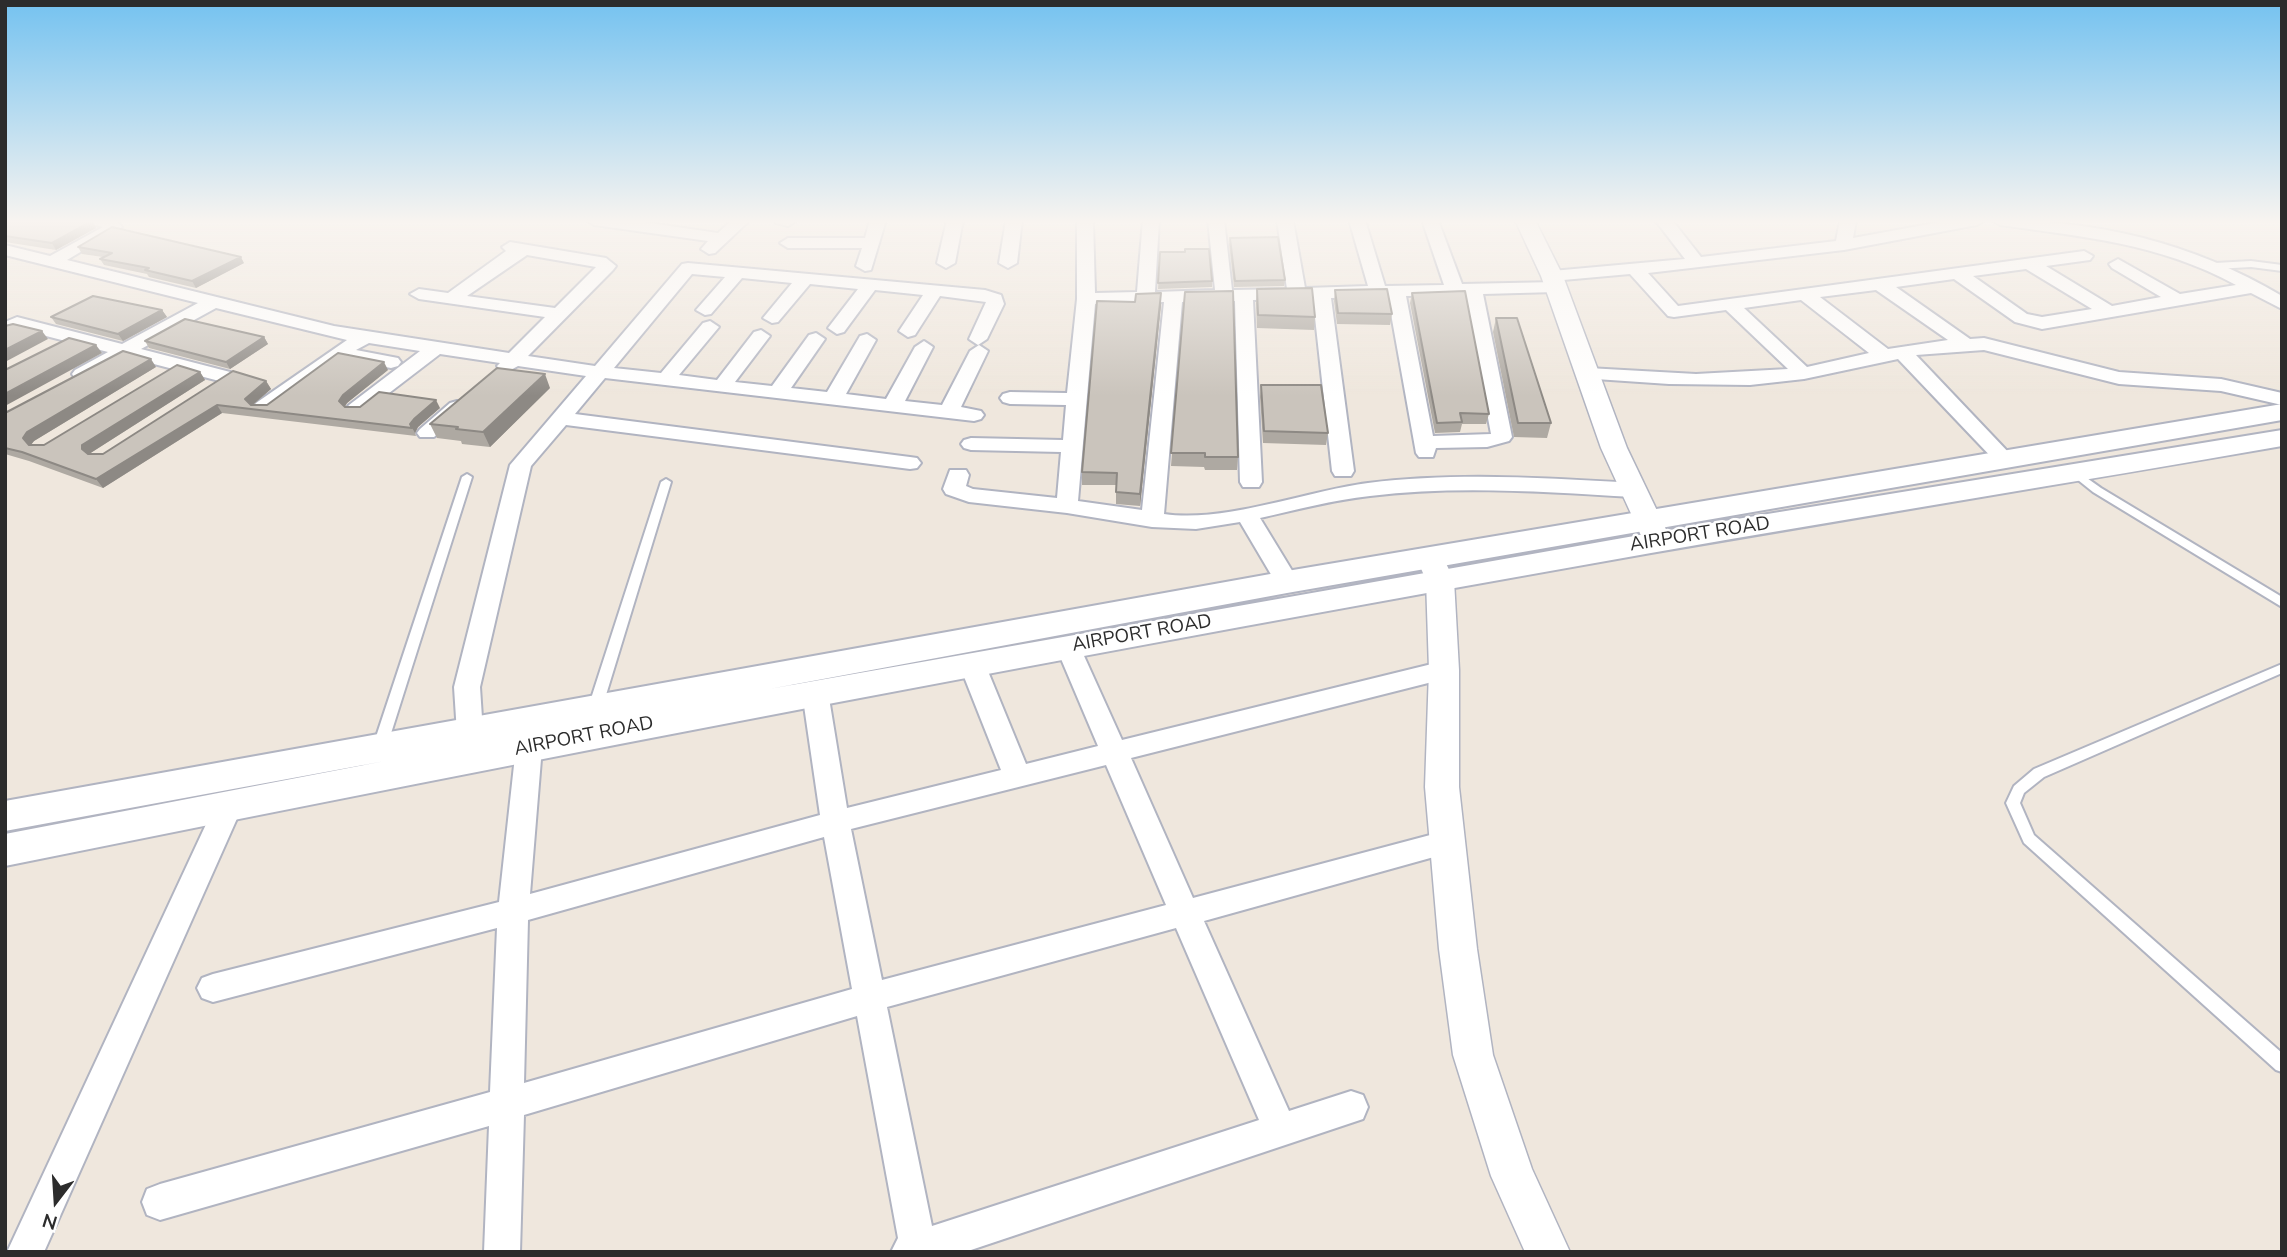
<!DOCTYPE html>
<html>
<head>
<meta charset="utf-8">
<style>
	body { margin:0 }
	#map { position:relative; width:2287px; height:1257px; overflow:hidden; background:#efe7dd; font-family:"Nunito Sans",sans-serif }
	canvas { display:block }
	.frame { position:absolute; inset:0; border:7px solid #2c2c2c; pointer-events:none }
	.north { position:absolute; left:21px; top:1166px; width:70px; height:70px; -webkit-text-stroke:5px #fff; paint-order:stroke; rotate:197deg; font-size:19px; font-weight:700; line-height:28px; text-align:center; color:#2c2c2c }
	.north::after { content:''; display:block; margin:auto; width:24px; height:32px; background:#2c2c2c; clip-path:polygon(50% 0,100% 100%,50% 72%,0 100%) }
</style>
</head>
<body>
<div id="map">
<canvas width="2287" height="1257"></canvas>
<div class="frame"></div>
<div class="north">N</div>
</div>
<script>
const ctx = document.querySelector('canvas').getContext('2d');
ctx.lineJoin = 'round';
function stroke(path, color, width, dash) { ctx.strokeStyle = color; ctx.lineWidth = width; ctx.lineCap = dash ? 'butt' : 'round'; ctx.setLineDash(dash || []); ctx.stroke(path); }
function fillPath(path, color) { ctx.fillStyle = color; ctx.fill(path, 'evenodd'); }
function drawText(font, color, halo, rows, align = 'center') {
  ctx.font = font + ' "Nunito Sans",sans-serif'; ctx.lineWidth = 5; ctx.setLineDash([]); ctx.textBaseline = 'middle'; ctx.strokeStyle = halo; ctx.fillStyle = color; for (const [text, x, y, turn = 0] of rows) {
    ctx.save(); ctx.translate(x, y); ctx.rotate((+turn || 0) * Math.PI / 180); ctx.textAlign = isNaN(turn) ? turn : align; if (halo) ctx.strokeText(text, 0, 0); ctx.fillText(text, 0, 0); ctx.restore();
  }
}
const service = new Path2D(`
	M2251,261L2282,265V271L2251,267L2215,269L2211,266L2215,263Z
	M2077,471L2101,488L2282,597V607L2093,492L2073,476L2072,474L2073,472Z
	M467,474L472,477L387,746L385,750H375L373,746L462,477Z
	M666,479L671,482L602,708L600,711H590L588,708L661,482Z
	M2282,664V673L2044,777L2024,793L2020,803L2034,835L2282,1053V1072L2276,1070L2024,843L2006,803L2014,786L2034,769Z`);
const minor = new Path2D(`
	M86,220H116L122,227L67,260L334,326L509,353L545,317L419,299L410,294L419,289L448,293L506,251L502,247L510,242L606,258L616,266L613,270L528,356L595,366L682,264L688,263L985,290L1001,295L1004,304L987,339L978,345L969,339L986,302L940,296L915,335L908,337L899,331L923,295L875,290L844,332L837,334L828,328L858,289L810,284L778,322L772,323L763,318L792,283L742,278L711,314L705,315L696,310L725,277L692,274L614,368L661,373L703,323L710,321L719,327L679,375L717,380L754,332L761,330L770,336L735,382L772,386L809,335L816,333L825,339L791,388L827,392L860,336L867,334L876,340L846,394L886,399L915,347L924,341L933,347L905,401L942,405L970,351L979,345L988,351L961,407L981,411L984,415L981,419L974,421L605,378L575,414L910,457L917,458L921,463L917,468L910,469L566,425L531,466L480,687L484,749L481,756L471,759L461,756L458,749L454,687L510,465L586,376L518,366L507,372L500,370L497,366L500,363L440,354L363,413H349L346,409L349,405L420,351L369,343L356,350L398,358L401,362L398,366L391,368L342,359L270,411H256L253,407L256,403L347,340L216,308L141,349L234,373L237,377L234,381L227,383L127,357L89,378H75L72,374L75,370L108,352L19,329L5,334V322L17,317L122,344L198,303L5,255V245L50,256L103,227L88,223ZM527,255L596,267L555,308L467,296Z
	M586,220H629L718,233L732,220H750L715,253L709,254L701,249L708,241L594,225Z
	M774,220H795L796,221L788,226L776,223Z
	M870,220H886L871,270L865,271L856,266L862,248H788L780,243L788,238H865Z
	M947,220H963L955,263L946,268L937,263Z
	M1006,220H1022L1017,263L1008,268L999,263Z
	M1077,220H1093L1095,293L1137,292L1143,220H1159L1155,292L1215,290L1208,220H1224L1232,290L1287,289L1277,220H1293L1305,288L1368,286L1349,220H1365L1385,286L1444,285L1422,220H1438L1462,284L1556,282L1565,287L1556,292L1483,294L1512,437L1509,441L1487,447L1436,448L1433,457H1419L1416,453L1388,297L1331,298L1354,471L1351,476H1335L1332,471L1313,299L1253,300L1262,482L1259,487H1243L1240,482L1235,301L1182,302L1164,514C1225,523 1306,491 1368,483C1456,472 1546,478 1634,483L1642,485L1645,490L1642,495L1634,497C1546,492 1458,485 1370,496C1333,500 1296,510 1260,518L1299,582L1295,588L1287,590L1279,588L1240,522L1196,529L1152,527L1067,513L969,502L946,494L943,489L950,470H966L969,475L966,486L973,489L1057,498L1061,452L971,450L964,448L961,444L964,440L971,438L1063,440L1066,405L1010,404L1003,402L1000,398L1003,394L1010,392L1067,393L1077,299ZM1465,295L1491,434L1433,436L1406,296ZM1164,302L1142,510L1078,501L1095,304Z
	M1655,220H1672L1701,257L1836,241L1840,220H1856L1853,238L1951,220H1985L1977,225L1844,250L1648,273L1678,306L2084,251L2093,256L2090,260L2046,266L2112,306L2161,297L2112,268L2109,264L2118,259L2180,294L2236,285C2159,243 2084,237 2000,225L1992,220C2097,220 2191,242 2282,296V309L2251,293L2042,329L2015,322L1954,279L1896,287L1970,339L1984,338L2119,372L2221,379L2282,393V405L2221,391L2119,384L1984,350L1916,355L2011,455L2015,459L2011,463H1997L1898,359L1804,379L1750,385L1669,384L1581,378L1578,374L1588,368L1696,374L1788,369L1726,310L1674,317L1668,316L1630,274L1552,281L1543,276L1552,271L1685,259ZM2026,269L2092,309L2042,317L2027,314L1973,276ZM1876,290L1948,340L1888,349L1820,297ZM1801,300L1869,353L1807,367L1744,308Z
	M457,401L464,403L467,407L464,411L434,437H420L417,433L420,429L450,403Z
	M1068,638L1077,641L1080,647L1122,740L1444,661L1453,664L1457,670L1453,676L1444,679L1131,758L1193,898L1449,830L1459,834L1463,842L1459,850L1204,921L1289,1111L1351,1091L1363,1095L1368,1107L1363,1119L965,1252H891L898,1238L857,1016L524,1115L520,1252H484L489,1126L160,1220L147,1215L142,1202L147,1189L160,1184L490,1092L497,928L213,1002L202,998L197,988L202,978L213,974L499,902L516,747L519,740L529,737L539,740L542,747L530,894L820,815L802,692L806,685L815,683L824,685L828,692L847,808L1001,770L959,664L963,658L972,655L981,658L985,664L1026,764L1098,746L1056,647L1059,641ZM1106,765L1166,905L882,980L851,829ZM824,837L852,989L524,1083L528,920ZM1176,928L1259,1120L932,1226L887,1007Z
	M229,794L239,797L243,805L44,1252H7L215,805L219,797Z`);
const tertiary = new Path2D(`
	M1515,220H1535L1563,276L1627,448L1672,542L1668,548L1658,551L1648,548L1644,542L1601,448L1541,276Z
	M1430,548L1440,551L1454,580L1459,670V787L1477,949L1493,1055L1532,1169L1570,1252H1525L1491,1176L1453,1055L1439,949L1425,787L1429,670L1426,580L1416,557L1420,551Z`);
const secondary = new Path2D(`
	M2282,404V420L1287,593L769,689L1651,533L2282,430V446C2072,483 1861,516 1651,553C1101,650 552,755 5,866V834L385,761L5,831V801L1287,571Z`);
stroke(service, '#b1b4c1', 4);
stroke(minor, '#b1b4c1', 4);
stroke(tertiary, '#b1b4c1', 3);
stroke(secondary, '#b1b4c1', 4);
fillPath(service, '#fff');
fillPath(minor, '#fff');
fillPath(tertiary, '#fff');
fillPath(secondary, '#fff');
fillPath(new Path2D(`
	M5,220L92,221L96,228L56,250L5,242Z
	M1230,238L1285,280L1284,286L1234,287L1229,245Z
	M78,247L244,263L196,288L149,277L147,274L104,265L100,259L103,257L82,254Z
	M1160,252L1212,281V287L1158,289Z
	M1257,289L1315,317L1314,330L1257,328L1256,303Z
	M1335,290L1392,314L1390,325L1337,324L1334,301Z
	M1185,292L1238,457L1237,470H1205L1204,467L1171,466Z
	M1161,293V305L1140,506L1116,504V485H1082V472L1135,302Z
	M1412,293L1489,414L1486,424H1462L1460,432L1435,433L1410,303Z
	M162,310L167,317L123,341L56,324L51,317Z
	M1496,318L1551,423L1547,438L1514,437L1493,332Z
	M264,337L268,344L230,369L149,348L145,341Z
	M156,367L34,441L31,445H44L200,372L205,380L89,454H103L266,381L271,389L253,405H267L388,370L347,403L345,407L440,408L418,427L415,433L416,436L222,413L103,488L29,461L5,454V413Z
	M1261,385L1328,433L1326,445L1263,443L1260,397Z
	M550,388L490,447L462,444L461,441L437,438L430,424Z`), '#aea9a2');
fillPath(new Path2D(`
	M92,221L96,228L56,250L52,243Z
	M241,257L244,263L196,288L192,281Z
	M1161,293V305L1140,506V494Z
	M162,310L167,317L123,341L118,334Z
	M42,331L48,339L5,362V350Z
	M264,337L268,344L230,369L226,362Z
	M96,345L102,353L5,406V394Z
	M151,359L156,367L34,441L29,447L23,438L27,432Z
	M384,362L388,370L347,403L343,409L339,401L343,395Z
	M200,372L205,380L89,454L88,458L82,449V445Z
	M545,374L550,388L490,447L483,432Z
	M266,381L271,389L250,407L245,399Z
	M436,400L440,408L418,427L415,433L410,424L414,419Z
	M217,405L222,413L103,488L96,479Z`), '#8d8984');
const building = new Path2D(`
	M5,220H86L92,221L52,243L5,236Z
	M112,227L241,257L192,281L145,270L149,268L100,259L112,253L78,247Z
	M1278,237L1285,280L1235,281L1230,238Z
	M1185,249H1209L1212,281L1158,283L1160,252H1185Z
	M1312,288L1315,317L1258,315L1257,289Z
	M1387,289L1392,314L1338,313L1335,290Z
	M1233,291L1238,457H1205V453H1171L1185,292Z
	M1465,291L1489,414L1460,413L1462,422L1437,423L1412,293Z
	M1161,293L1140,494L1116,492L1117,473L1082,472L1097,301L1135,302L1136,294Z
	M93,296L162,310L118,334L51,317Z
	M1496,318H1517L1551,423H1518Z
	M185,319L264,337L226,362L145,341Z
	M13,324L42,331L5,350V326Z
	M69,338L96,345L5,394V370Z
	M123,351L151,359L27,432L23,438L29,445H44L177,365L200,372L82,445V449L88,454H103L233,371L266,381L245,399L251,405H267L338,353L384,362L343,395L339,401L345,407H360L379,392L436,400L414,419L410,424L412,428L217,405L96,479L22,452L5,448V413Z
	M497,368L545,374L483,432L456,429L458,427L430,424Z
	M1261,385H1321L1328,433L1264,431Z`);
fillPath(building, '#cac4bc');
stroke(building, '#8d8984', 2);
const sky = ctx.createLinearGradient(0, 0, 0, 396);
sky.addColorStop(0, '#74c2f0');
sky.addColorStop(0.56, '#f8f4f0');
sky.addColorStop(1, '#f8f4f000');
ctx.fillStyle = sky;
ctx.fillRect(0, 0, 2287, 396);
drawText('19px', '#2c2c2c', '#fff', [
	["AIRPORT ROAD",1700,535,-9],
	["AIRPORT ROAD",1142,634,-10],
	["AIRPORT ROAD",584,737,-11]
]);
</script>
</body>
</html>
